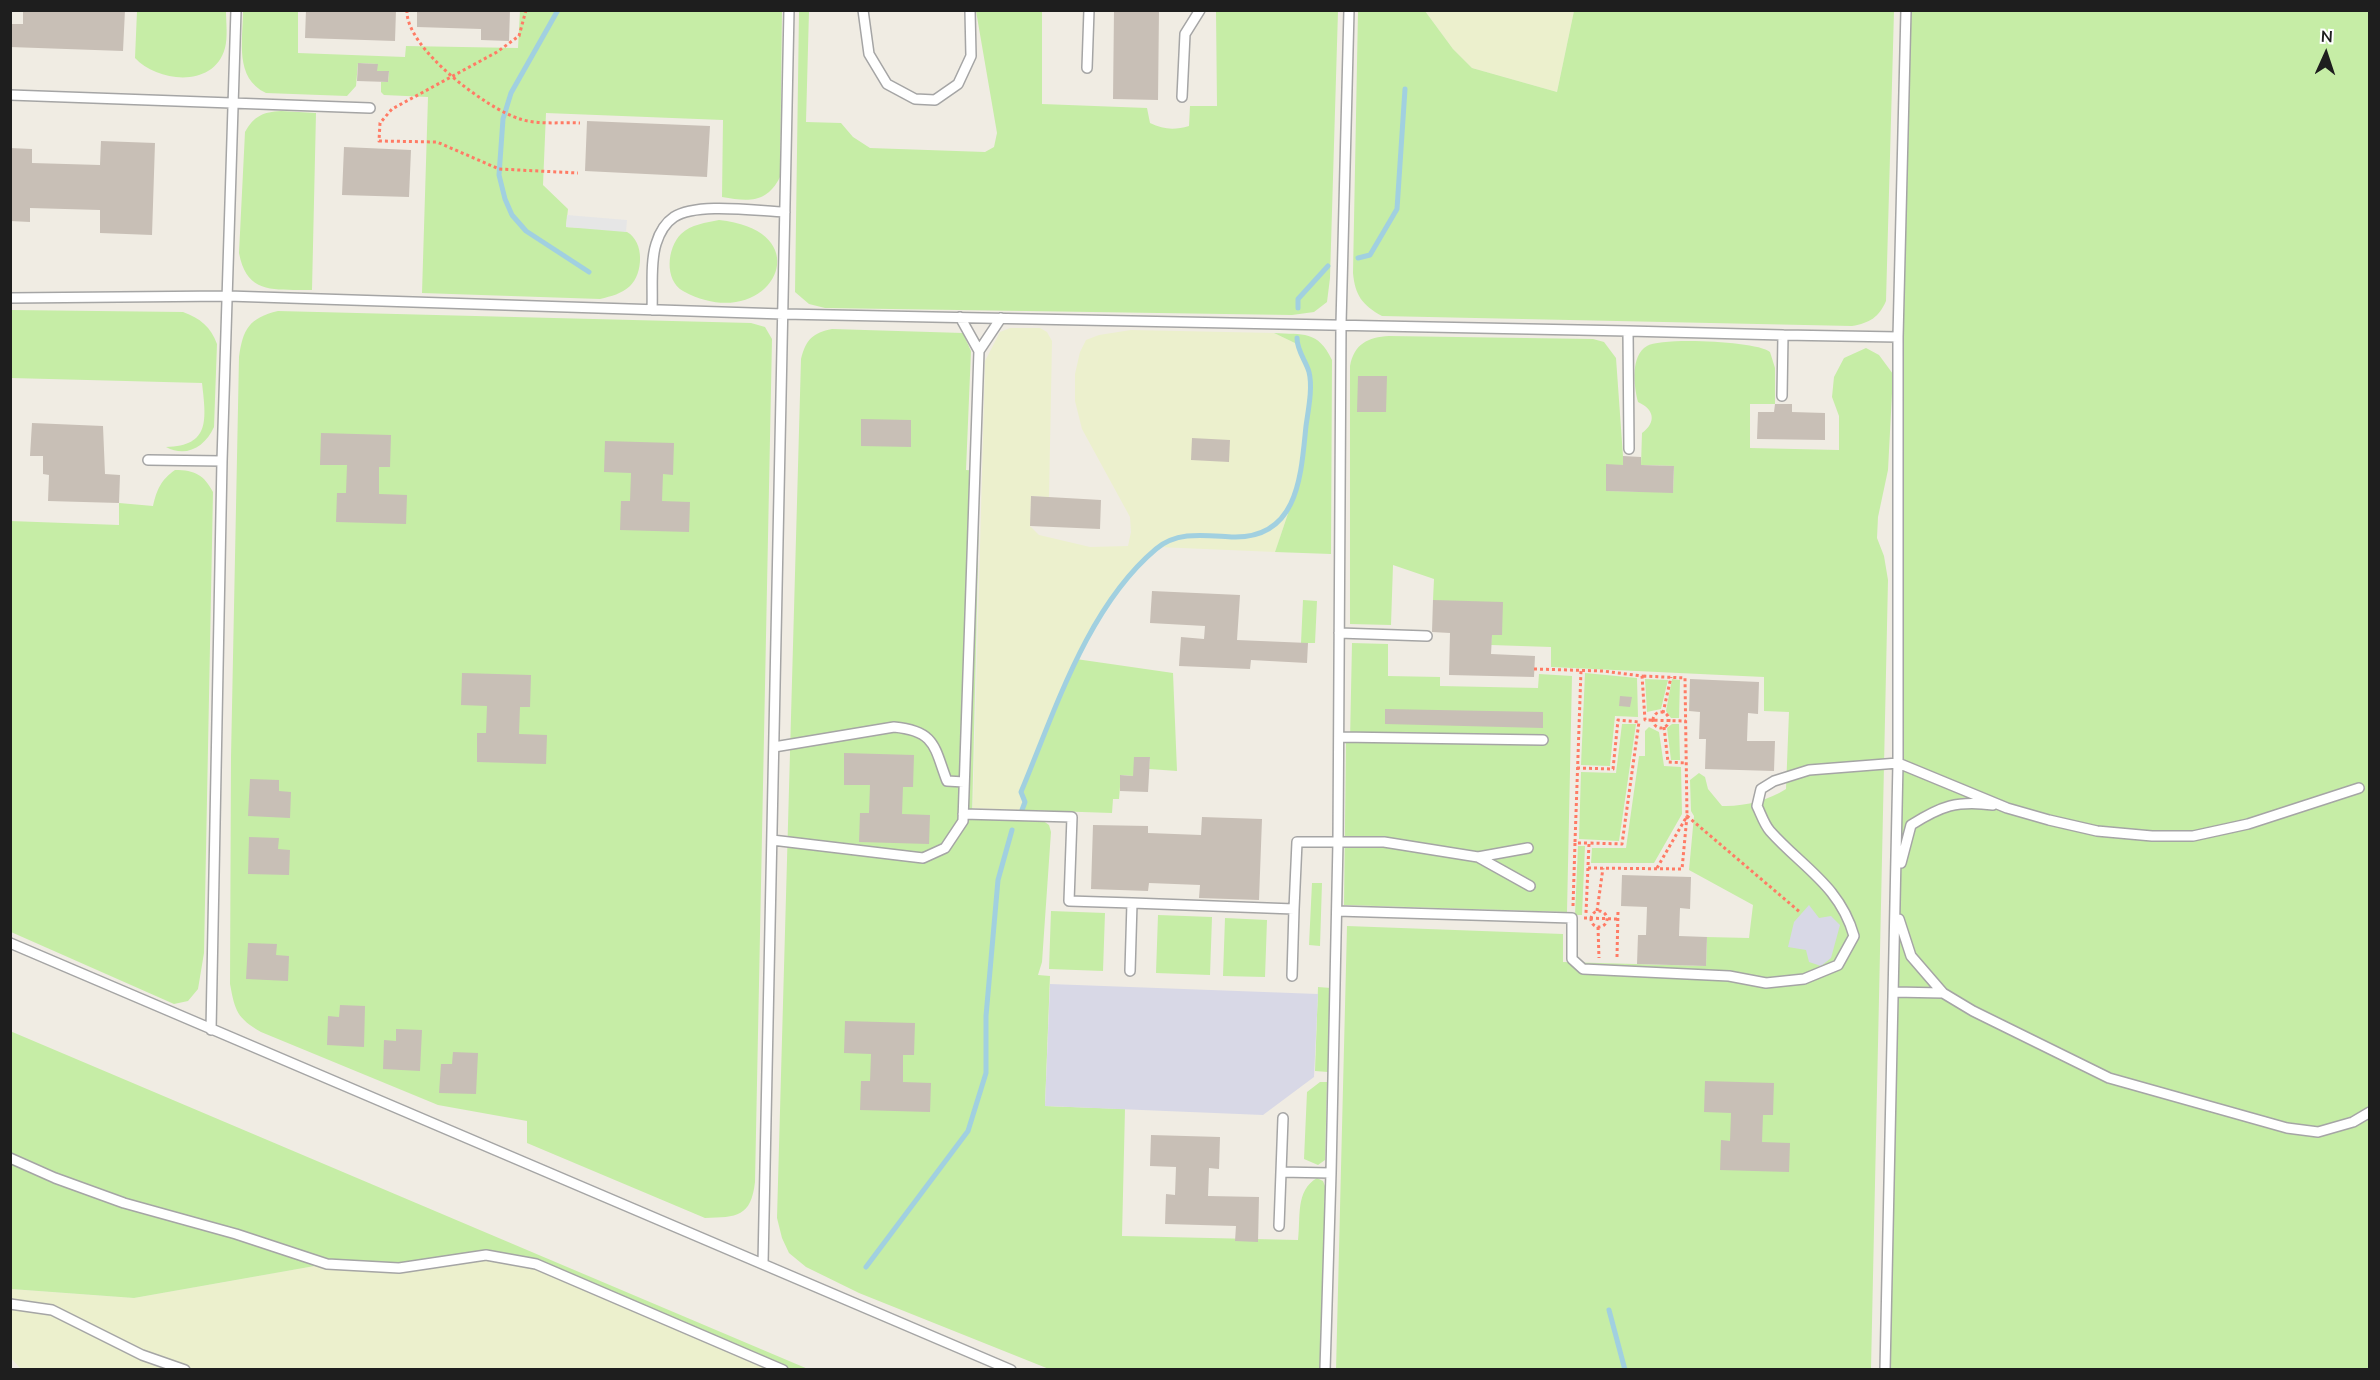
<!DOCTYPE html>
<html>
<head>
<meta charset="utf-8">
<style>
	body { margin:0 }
	#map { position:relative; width:2380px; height:1380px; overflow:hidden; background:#f0ece3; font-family:Mulish,sans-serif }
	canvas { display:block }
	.frame { position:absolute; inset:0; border:12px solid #1e1e1e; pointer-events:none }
	.north { position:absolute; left:2296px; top:24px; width:60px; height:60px; -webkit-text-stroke:4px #fff; paint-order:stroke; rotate:3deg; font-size:16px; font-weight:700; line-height:24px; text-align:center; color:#1e1e1e }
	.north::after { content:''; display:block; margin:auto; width:21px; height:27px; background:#1e1e1e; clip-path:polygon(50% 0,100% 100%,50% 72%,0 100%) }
</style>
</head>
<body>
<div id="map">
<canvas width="2380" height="1380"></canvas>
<div class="frame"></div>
<div class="north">N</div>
</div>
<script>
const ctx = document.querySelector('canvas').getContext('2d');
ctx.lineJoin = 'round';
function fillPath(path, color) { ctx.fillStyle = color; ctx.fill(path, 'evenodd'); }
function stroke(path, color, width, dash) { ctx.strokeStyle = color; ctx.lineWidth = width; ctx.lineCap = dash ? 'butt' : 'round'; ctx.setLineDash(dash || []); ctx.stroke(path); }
fillPath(new Path2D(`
	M1425,11H1574L1557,92L1472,68L1453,49Z
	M1010,328H1040L1047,332L1052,341L1049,497L1031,496L1030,526L1039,535L1090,547L1128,546L1131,532L1130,517L1082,429L1075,401V374L1080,352L1086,340L1099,335L1131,330L1274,333L1297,344L1310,374L1301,475L1275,552L1158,547L1137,566L1116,593L1076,659L1021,792L1025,802L1022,810L973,808L985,361L1000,332Z
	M486,1255L536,1264L783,1369H21L11,1358L10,1289L134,1298L326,1264Z`), '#ecf0cd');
fillPath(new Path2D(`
	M137,11H226C226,22 228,37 225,48C214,89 157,82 135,58Z
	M243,11H298V53L405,57L406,46L518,48L520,11H782L780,177C767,203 749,202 722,197L723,120L546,113L543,185L568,209L566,227C580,228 616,227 627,232C645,242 643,274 630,286C621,294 612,296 600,299L422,293L428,97L384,95L381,92V82H388L389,72L377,71V64L358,63L356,86L347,96L266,93C234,78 243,40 243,11Z
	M799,11H809L806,122L841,123L853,137L870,148L985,152L994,147L997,133L976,11H1042V104L1147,108L1150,123C1164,130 1175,130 1189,126L1190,106H1217L1216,11H1338L1330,278L1327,302L1314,312L1292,315L825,308L809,304L795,292Z
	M1358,11H1425L1453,49L1472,68L1557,92L1574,11H1894L1886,301C1879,317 1870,323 1852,326L1382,316C1362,305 1355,295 1353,273Z
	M1906,11H2369V1369L1885,1370L1894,992L1898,337Z
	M281,111L316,113L312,290C276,289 247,296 239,253L245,132C254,116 263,112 281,111Z
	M719,220C826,231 769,338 683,291C664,280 667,248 681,234C691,224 706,223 719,220Z
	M11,310L183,312C200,318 211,327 217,344L214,427C205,447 186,458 166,447C211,446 206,419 202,383L11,378Z
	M278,311L751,323L765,327L772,339L755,1182C751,1217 737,1217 705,1218L527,1143V1121L438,1105L261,1032C237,1018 235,1011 230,984L231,757L239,357C243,329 249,318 278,311Z
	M832,329L963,333L971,351L966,470L980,471L972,818L1042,820L1049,825L1051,832L1042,962L1038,975L1050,976L1045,1106L1125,1109L1122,1236L1298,1240C1301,1217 1295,1191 1317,1178L1323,1181L1325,1186L1321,1369H1049L859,1293L806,1267L789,1253L782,1238L777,1218L801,359C806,339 813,333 832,329Z
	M1274,333C1303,335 1318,330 1332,360L1331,554L1275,552L1301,475L1310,374L1297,344Z
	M1389,336L1593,339L1604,342L1616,358L1623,456V465H1606V491L1673,492L1674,466L1641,465L1642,433C1657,422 1654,409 1638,402C1634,386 1630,356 1647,346C1661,337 1757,341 1770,352L1775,368V404H1750V448L1839,450V416L1832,397L1834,377L1844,358L1866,348L1879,355L1893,374L1888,470L1878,517L1877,538L1884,556L1888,580L1871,1369L1336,1370L1347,926L1563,934V962L1706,966L1707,937L1749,938L1753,905L1689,870L1694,816L1691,811L1690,780L1699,773L1705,777L1708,789L1722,806C1743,807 1769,800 1786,789L1789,712L1764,711V677L1551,667V647L1491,645L1492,635H1502L1433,600L1434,579L1393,565L1391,625L1350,624V366C1354,344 1368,337 1389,336Z
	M175,470C195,470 204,475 213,492L204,953L198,989L188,1001L174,1004L11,932L10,521L119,525V503L153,506C157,489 161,480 175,470Z
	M1303,600L1317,601L1315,643H1301Z
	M1352,643L1388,644V676L1440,677V686L1538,688L1539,674L1572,676L1567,912L1344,905L1346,742L1350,741Z
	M1076,659L1173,673L1177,771L1149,769L1150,758L1133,776L1121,775L1119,799H1113L1112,813L1022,810L1025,802L1021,792Z
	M1585,673L1637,678L1638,717L1615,716L1610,766L1581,765Z
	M1645,679L1668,680L1661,709L1647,712Z
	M1672,679L1680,680L1679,718H1671L1666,711Z
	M1622,724H1636L1619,841L1579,839L1581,772L1616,773Z
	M1672,724H1679L1680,760H1671L1667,728Z
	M1649,727L1659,732L1664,766L1681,767L1682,814L1654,863H1591L1592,848H1626L1639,756H1645V731Z
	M1578,846H1585L1582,915H1575Z
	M1312,883H1322L1320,946L1309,945Z
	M1051,911L1105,913L1103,971L1049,969Z
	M1158,915L1212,917L1210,975L1156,973Z
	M1225,918L1267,920L1265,977L1223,976Z
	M1318,987L1331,988L1328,1072L1315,1071Z
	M10,1031L808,1369H783L536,1264L486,1255L399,1268L326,1264L134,1298L11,1289Z
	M1320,1082H1327L1325,1160L1318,1165L1304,1159L1307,1092Z`), '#c6eda6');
fillPath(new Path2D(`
	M567,215L627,220L626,232L566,227Z`), '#e6e6e6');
fillPath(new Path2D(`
	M1809,905L1819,918L1831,916L1840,925L1831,958L1821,966L1809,962L1806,950L1788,947L1794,922Z
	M1050,984L1318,994L1314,1077L1263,1115L1045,1106Z`), '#d8d8e6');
stroke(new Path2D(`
	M558,10L511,93L503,119L499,175L505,199L512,215L526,231L589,272
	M1358,258L1370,255L1397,209L1405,89
	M1298,308V299L1328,266
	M1022,810L1025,802L1021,792C1055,711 1087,607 1156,549C1178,530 1208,536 1234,537C1299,538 1301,474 1306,426C1308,411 1313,388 1309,372C1306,361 1297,351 1297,338
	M866,1267L968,1131L986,1073V1016L998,880L1012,830
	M1609,1310L1625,1370`), '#a1d0e0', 5);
fillPath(new Path2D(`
	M23,10H125L123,51L10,47V24H23Z
	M306,10H396L395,41L305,38Z
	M417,10H510L509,41L481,40V29L417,27Z
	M1114,10H1159L1158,100L1113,99Z
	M358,63L378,64L377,71H389L388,82L357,81Z
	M587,121L710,126L707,177L585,171Z
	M101,141L155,143L152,235L100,233V210L30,208V222L10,221V148L32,149V163L100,165Z
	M344,147L411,150L409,197L342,195Z
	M1358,376H1387L1386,412H1357Z
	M1775,404H1792V412L1825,413V440L1757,439L1758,412H1774Z
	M861,419L911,420V447L861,446Z
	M32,423L103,426L105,474L120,475L119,503L48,501L49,475L43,474V456H30Z
	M321,433L391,435L390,467H379V494L407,495L406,524L336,522L337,493H346L347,465H320Z
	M1192,438L1230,440L1229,462L1191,460Z
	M605,441L674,443L673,475L663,474L662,501L690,502L689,532L620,530L621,501H630L631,473L604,472Z
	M1623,456L1641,457V465L1674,466L1673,493L1606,491V464L1623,465Z
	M1031,496L1101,500L1100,529L1030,526Z
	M1152,591L1240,595L1237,640L1308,643L1307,663L1251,660L1250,669L1179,666L1181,637L1204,639L1205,626L1150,623Z
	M1433,600L1503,602L1502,635H1492L1491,654L1535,656L1534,677L1449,675L1450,633L1432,632Z
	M462,673L531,675L530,707H520L519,734L547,735L546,764L477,762V733H486L487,706L461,705Z
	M1690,679L1759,682L1758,714L1748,713L1747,741H1775L1774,771L1705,769L1706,739H1699L1700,712L1689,711Z
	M1620,696L1632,697L1630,707L1619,706Z
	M1385,709L1543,712V728L1385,724Z
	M844,753L914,755L913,787H903L902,814L930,815L929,844L859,842L860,813H869L870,785H844Z
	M1134,757H1150L1148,792L1120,791V775L1133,776Z
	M250,779L279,780V791L291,792L290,818L248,816Z
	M1202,817L1262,819L1259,900L1199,898L1200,885L1149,883L1148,891L1091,889L1093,825L1148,826V833L1201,835Z
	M249,837L279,838L278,849L290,850L289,875L248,874Z
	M1622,875L1691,877L1690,909L1680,908L1679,936L1707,937L1706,966L1637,964L1638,935H1646L1647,907L1621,906Z
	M248,943L277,944L276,955L289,956L288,981L246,979Z
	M340,1005L365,1006L364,1047L327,1045L328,1016L339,1017Z
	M845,1021L915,1023L914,1055H903V1082L931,1083L930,1112L860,1110L861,1081H870L871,1054L844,1053Z
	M396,1029L422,1030L420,1071L383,1069L384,1040L396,1041Z
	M453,1052L478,1053L476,1094L439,1093L441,1064H452Z
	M1705,1081L1774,1083L1773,1115H1763L1762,1142L1790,1143L1789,1172L1720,1170L1721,1140L1730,1141L1731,1113L1704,1112Z
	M1151,1135L1220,1137L1219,1169L1209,1168L1208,1196L1259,1197L1258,1242L1235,1241L1236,1226L1165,1224L1166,1194L1175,1195L1176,1167L1150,1166Z`), '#c8bfb6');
const service = new Path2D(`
	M863,10L869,54L887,84L915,99L935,100L958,84L971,56L970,10
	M1349,10L1341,324L1338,842H1384L1478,857L1530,886
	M1087,68L1089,10
	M10,95L370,108
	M1182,97L1185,34L1200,10
	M10,298L228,296L783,314L1628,331L1629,449
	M652,310C653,289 650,263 656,244C659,234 665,223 674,217C697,202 757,211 785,212
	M1628,331L1783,335
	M979,351L1001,318
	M1782,396L1783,335L1898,337
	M148,460L222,461
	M1339,633L1427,636
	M1339,737L1543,740
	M774,747L894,727C936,731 934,747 947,781L964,782
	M963,814L1072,817L1069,901L1132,903
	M772,840L923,858L945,848L963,821L979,351L960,317
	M1478,857L1528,848
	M1901,863L1911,825C1941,806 1957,800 1993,805
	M1294,909L1297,842H1338L1331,1173
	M1337,911L1572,918V959L1583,969L1729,976L1766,983L1804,979L1838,965L1854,936C1840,886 1802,867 1770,831C1764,824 1761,814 1757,806L1761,789L1774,781L1809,770L1898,763L2007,808L2049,820L2097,831L2152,836H2193L2248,824L2359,788
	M1899,919L1911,956L1943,993L1973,1011L2109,1078L2287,1128L2318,1132L2353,1122L2370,1112
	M10,943L1011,1370
	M1130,971L1132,903L1294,909L1292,976
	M1894,992L1943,993
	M211,1030L222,461L236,10
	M10,1158L55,1178L124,1203L236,1234L327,1264L399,1268L486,1255L536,1264L783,1370
	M1281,1172L1331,1173L1325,1370
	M1279,1226L1283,1118
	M763,1263L789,10
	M10,1304L52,1310L142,1355L185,1370
	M1885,1370L1898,763V337L1906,10`);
stroke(service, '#a5a5a5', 12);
stroke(new Path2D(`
	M407,10C405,48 487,109 520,119C538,125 561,122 580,123
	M526,10L519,36L497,52L392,109L380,123L379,141L437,142L499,169L578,173
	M1534,669L1603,671L1642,676L1645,720L1686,721
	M1653 720a8 8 0 1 1 16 0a8 8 0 1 1-16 0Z
	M1663,713L1671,677
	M1664,727L1668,762L1686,763
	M1577,768L1613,769L1618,720L1639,722L1622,844L1589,843
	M1575,842L1581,670
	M1588,868L1682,869L1687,816L1685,678L1642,676
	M1657,868L1687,816L1801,913
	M1573,906L1575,843H1589L1586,913
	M1597,911L1603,868
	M1591 919a8 8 0 1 1 16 0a8 8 0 1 1-16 0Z
	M1584,918L1618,919
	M1598,927L1599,958
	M1617,957L1618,911`), '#ff7b65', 3, [3, 3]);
stroke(service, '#fff', 9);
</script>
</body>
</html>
